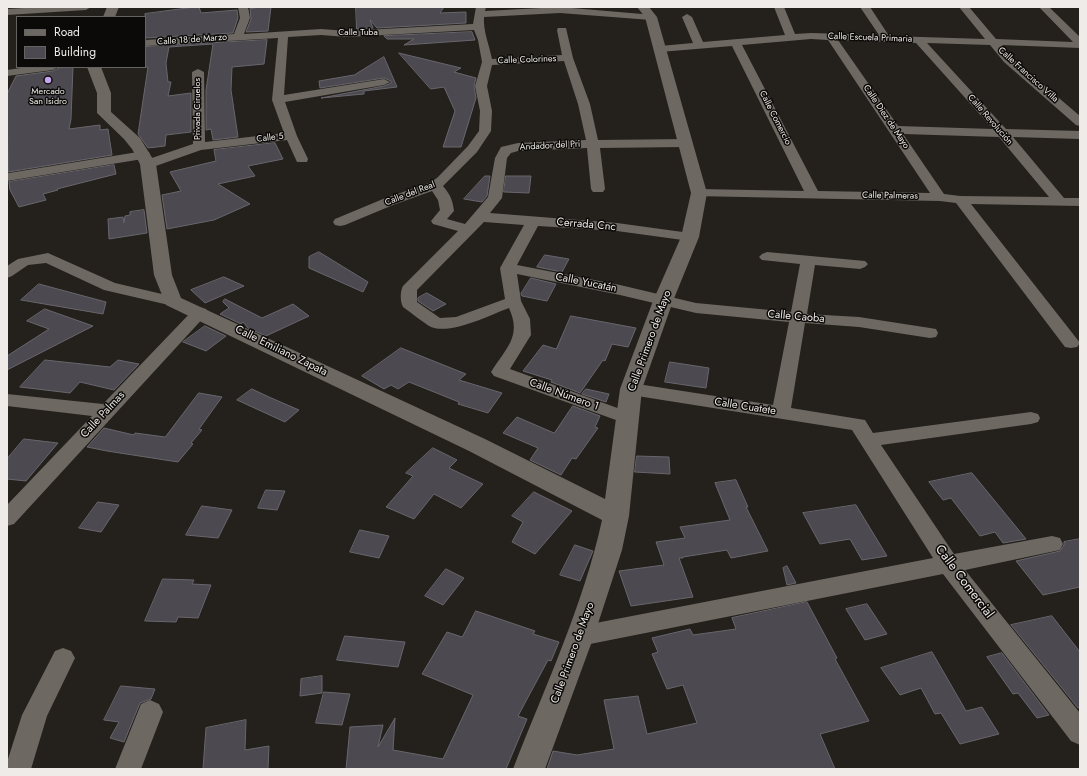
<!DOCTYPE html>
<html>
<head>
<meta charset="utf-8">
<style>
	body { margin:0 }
	#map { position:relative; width:1087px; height:776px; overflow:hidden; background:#24201b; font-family:Jost,sans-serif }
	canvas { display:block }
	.frame { position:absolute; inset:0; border:8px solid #eeebe8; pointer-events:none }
	.legend { position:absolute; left:16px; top:16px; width:130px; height:52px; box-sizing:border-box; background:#0c0a08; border:1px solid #666462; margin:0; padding:5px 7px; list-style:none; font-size:12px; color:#eeebe8 }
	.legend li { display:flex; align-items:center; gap:8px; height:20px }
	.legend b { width:20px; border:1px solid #666462 }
</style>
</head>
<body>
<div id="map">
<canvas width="1087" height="776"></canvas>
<div class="frame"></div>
<ul class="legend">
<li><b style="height:5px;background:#6d6862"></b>Road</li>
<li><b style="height:11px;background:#4c4a50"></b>Building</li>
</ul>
</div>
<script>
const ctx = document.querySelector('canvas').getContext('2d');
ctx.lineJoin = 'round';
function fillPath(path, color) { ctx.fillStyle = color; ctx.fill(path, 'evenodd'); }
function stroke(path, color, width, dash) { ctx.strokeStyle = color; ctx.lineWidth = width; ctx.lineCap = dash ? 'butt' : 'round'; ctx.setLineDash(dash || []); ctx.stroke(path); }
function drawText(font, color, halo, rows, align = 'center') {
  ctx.font = font + ' Jost,sans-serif'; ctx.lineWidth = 3; ctx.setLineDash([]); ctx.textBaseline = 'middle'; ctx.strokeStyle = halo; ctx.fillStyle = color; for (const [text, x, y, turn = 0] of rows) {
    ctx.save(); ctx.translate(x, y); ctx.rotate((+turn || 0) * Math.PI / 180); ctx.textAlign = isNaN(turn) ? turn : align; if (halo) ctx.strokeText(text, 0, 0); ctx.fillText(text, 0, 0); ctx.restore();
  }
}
const building = new Path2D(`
	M195,7H199L201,13L237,10L238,18L233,33L145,38V14Z
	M271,7L268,31L246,32L251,19L250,9Z
	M356,7H444L440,13L466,12V23L377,28L370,20L373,28L357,29Z
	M472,32L475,40L404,45L414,39H387L384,36Z
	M267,40L264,64L232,67L231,90L238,137L213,140L211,129L206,130V90L213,44L169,47L166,63L168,82H171L168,96L191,93V132L166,135L165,146L148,148L138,134L148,67H145V47Z
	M399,53L461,68L454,72L476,78L474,86L476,98L461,147H443L455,111L444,87L431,89Z
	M384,57L397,87L364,91V94L321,98L384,86L391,83V81L384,78L320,88L319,81L354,75Z
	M73,67L71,119L69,129L100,125V130L108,129L112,155L8,172L7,94L16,76L53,71L59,68Z
	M275,143L283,159L248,166L255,176L218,184L250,204L214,220L167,229L162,195L181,191L170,172L216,161L214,150Z
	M114,165L116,174L57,189L58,190L43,194L46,200L19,207L10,190L9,182Z
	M485,176H490L487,196L482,202L464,199Z
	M506,176H531L529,193L504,192Z
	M144,210L147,233L109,239L108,219L123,217L124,223L125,216L130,215V212Z
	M319,252L368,282L363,292L309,268V257Z
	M545,255L569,259L562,272L537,267Z
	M224,277L244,286L205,303L191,290Z
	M531,278L556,284L547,301L522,296L521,294Z
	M39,284L106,302L103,314L21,300Z
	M427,293L446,304L433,311L418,301V298Z
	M225,299L262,318L293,304L309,316L266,336L248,328L243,322L241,324L220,314L229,308L223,302Z
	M45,309L93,326L7,370V356L49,329L27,321Z
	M571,316L636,328L628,347L612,344L605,361L603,360L580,393L551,382L552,380L523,371L543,345L556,349Z
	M205,326L226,336L206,351L183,342Z
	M401,348L466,374L459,380L502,393L488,413L458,404L459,402L409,382L398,389L391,385L384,389L362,376Z
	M45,360L110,367L118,360L139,364L114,390L80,382L70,393L20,387Z
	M670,362L709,368L706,388L665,382Z
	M252,389L269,397L299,410L285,422L237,400Z
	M586,389L609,394L606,402L582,394Z
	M199,393L222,397L199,429L202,430L191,443L193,444L178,462L107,451L87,447L104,428L134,435L135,433L165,437Z
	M573,406L600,416L595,427L598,428L576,459L572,458L561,475L530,460L538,448L503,433L517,417L554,433Z
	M24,439L58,443L26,481L7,479V459Z
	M433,448L457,460L449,468L483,484L461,508L434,494L414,519L386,507L413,476L406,473Z
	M637,456L669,457L670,474L635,472Z
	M972,473L1026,539L1003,543L995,532L980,536L951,498L943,500L929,482Z
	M736,480L748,507H746L768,551L731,558L727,550L683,557V558H679L693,597L631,606L619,571L664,565L656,542L685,538L680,527L730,520L715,483Z
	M266,490L285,491L277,510L258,508Z
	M534,492L572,511L535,554L512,542L523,522L512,516Z
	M98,502L119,505L101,532L79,528Z
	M856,505L887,556L862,560L850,539L820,544L803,513Z
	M202,506L232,510L218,538L186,535Z
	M360,530L389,536L379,558L350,552Z
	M1080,539V587L1043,595L1016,561L1060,551L1064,545V542Z
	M575,545L593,551L580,581L560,575Z
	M787,566L796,583L787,585L783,568Z
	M446,569L464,578L443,605L425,596Z
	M163,579L194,580L192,584L211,585L198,618L178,617L176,622L145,621Z
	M807,602L837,658L835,659L869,721L820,734L835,769H547L553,751L577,755L614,749L604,700L638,696L647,734L697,723L683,685L667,689L652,654L658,652L652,638L690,629L693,635L736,629L732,618Z
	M867,604L887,634L865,640L846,609Z
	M476,611L535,631L533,634L559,642L551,661L548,660L518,716L527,719L506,769H346L350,727L383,725L378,747L395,718L393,750L443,759L473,695L422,674L447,632L462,637Z
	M1052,616L1080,652V707L1078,708L1011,625Z
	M345,636L405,642L398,667L337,660Z
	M932,652L966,711L982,707L999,734L960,744L941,713L935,714L921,688L900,695L881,668Z
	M1002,653L1049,715L1037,718L1018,693L1013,694L987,657Z
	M322,676V693L300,696L301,679Z
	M121,686L155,689L151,699L140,703L124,742L110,738L119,722L104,720Z
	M324,692L350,694L342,725L316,723Z
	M246,720L245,750L269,746L268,769H203L206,728Z`);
fillPath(building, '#4c4a50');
stroke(building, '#68666d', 1);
fillPath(new Path2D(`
	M40,7H91L86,10L7,15V9Z
	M238,7H248L250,18L244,34L321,29L347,31L473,24L476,7H486L485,11L560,7L654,15L656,17L651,20L560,13L484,17C483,31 489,44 492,59L562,55L557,30L558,28H566L573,58L590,104L598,140L686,139L690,140L692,143L690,146L686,147L600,148L605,189L603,192H593L591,189L587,148L518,151L511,153L507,158L502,198L490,213L617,223L690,233L695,234L697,237L695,240L690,241L617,231L538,226L517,265L620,285L696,303L791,312L800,264L762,260L759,257L762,254L767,252L865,261L868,264L865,267L860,269L815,265L807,314L859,317L930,328L936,329L938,333L936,337L930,338L859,327L805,323L791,408L865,420L873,433L1031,412L1038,414L1040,418L1038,422L1031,424L881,445L954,554L1052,536L1060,538L1063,544L1060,550L965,570L1080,713V745L1071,741L943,574L580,646L572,643L568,636L572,629L580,626L933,558L852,430L631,395L625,393L622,389L625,385L631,383L773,405L789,322L696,313L620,295L517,274L521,301L530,319L531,335L510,369L634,414L636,418L634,422L627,424L494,376L491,372C506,348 522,337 509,308C490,315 451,335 431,327C422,322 412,313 403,307C400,302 400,291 403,286L458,231L433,224L431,221L440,210L438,200L432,191L393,205L345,225L340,226L335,225L333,222L335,219L383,199L429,183L437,178L468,146L479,131L480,111L475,86L482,62L478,40L474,30L347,37L321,35L288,37L284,95L384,79L390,82L384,85L285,102L297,136L308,159L307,162H297L287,140L201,150L153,167H143L141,164L143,161L193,144L192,72L198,69L204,72L205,142L284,133L272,100L278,38L145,46V40L234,34L240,18ZM564,61L578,104L586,140L518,143L501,147L495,158L488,197L465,224L447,219L454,211C453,201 450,194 443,186L477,152L491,131L492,111L487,86L492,65ZM484,222L524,225L500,268L505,299L456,317L440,318L417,302V290Z
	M774,7H784L795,34L811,33L879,35L860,7H870L889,36L985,39L959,7H969L996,39L1073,42L1039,7H1049L1080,37V48L1002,45L1012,58L1080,116V126L1076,125L1004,62L990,45L927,43L1006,129L1080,131V139L1013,137L1064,198H1080V206L971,204L1077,339L1080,343L1077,347L1071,348L1065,347L956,203L940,201L694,196L692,193L694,190L699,189L804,191L732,46L660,52L655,49L660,46L693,43L682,17L687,14L692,17L703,42L785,35ZM811,39L828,40L930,193L818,191L742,45ZM838,40L916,43L993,129L898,126ZM903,134L999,137L1049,197L960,196L944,194Z
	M28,67H58L53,70L7,76V70Z
	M144,151L149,152L150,155L149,158L7,181V173H9Z
	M48,253L115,283L179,298L181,301L179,304L173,306L104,290L46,263L28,265L12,276L7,278V266L18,259Z
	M200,307L206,309L208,312L206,315L14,524L7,526V505L92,416L7,406V394L103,404L194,309Z
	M63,648L71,651L75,658L47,716L31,769H7V762L22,715L55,651Z
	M150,700L159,704L163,712L141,769H115L141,704Z`), '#6d6862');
fillPath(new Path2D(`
	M107,7H119L115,17H103Z
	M637,7H649L657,17L707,193L699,237L673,301L642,389L629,516L622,550L594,636L545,769H513C544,689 584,604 602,520L469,451L166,305L154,275L140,164L132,149L124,139L97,113V93L87,67H101L111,93V112L140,138L156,164L172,275L181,298L485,439L605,499L620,389L653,301L681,237L691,193L645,17Z`), '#6d6862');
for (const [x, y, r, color] of [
	[48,80,4,"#c4a7f1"]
]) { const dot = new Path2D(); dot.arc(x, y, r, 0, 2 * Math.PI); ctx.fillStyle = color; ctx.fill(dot); stroke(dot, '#0c0a08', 1.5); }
drawText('9px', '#eeebe8', '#0c0a08', [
	["Calle Tuba",358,33],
	["Calle Escuela Primaria",870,38,2],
	["Calle 18 de Marzo",192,40,-4],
	["Calle Colorines",527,60,-2],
	["Calle Francisco Villa",1028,75,42],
	["Privada Ciruelos",198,109,-90],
	["Calle Diez de Mayo",886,117,56],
	["Calle Comercio",775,118,63],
	["Calle Revolución",990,120,49],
	["Calle 5",270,138,-7],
	["Andador del Pri",550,146,-3],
	["Calle del Real",410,194,-21],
	["Calle Palmeras",890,196,1]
]);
drawText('9px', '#eeebe8', '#0c0a08', [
	["Mercado",48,92],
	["San Isidro",48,102]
]);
drawText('11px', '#eeebe8', '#0c0a08', [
	["Cerrada Cnc",586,225,5],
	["Calle Yucatán",586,283,11],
	["Calle Caoba",796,317,5],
	["Calle Primero de Mayo",650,341,-70],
	["Calle Emiliano Zapata",281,351,26],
	["Calle Número 1",564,395,20],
	["Calle Cuatete",745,407,9],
	["Calle Palmas",103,415,-47],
	["Calle Primero de Mayo",573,653,-70]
]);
drawText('13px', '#eeebe8', '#0c0a08', [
	["Calle Comercial",964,582,53]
]);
</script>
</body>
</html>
